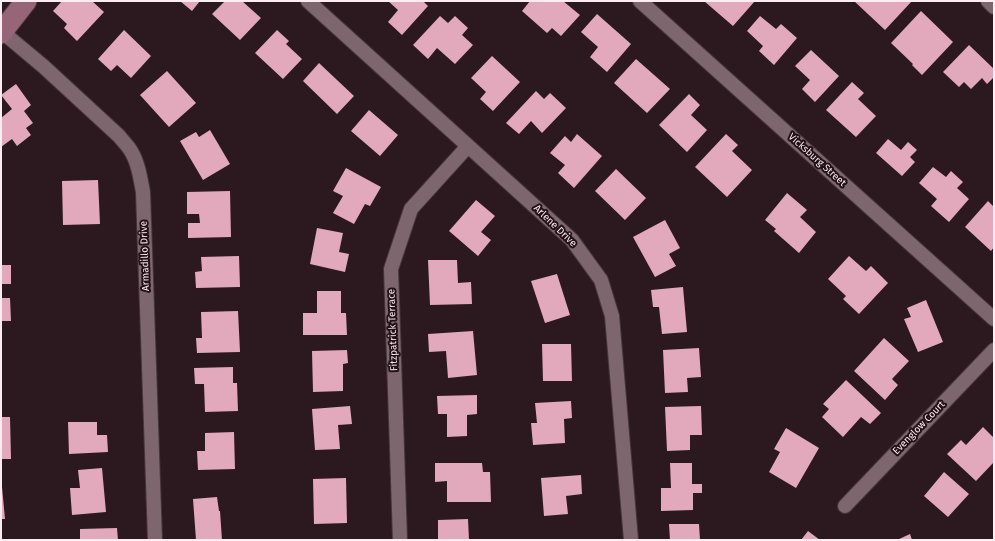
<!DOCTYPE html>
<html>
<head>
<meta charset="utf-8">
<style>
	body { margin:0 }
	#map { position:relative; width:995px; height:541px; overflow:hidden; background:#2c1920; font-family:"Fira Sans",sans-serif }
	canvas { display:block }
	.frame { position:absolute; inset:0; border:2px solid #fcedf2; pointer-events:none }
</style>
</head>
<body>
<div id="map">
<canvas width="995" height="541"></canvas>
<div class="frame"></div>
</div>
<script>
const ctx = document.querySelector('canvas').getContext('2d');
ctx.lineJoin = 'round';
function fillPath(path, color) { ctx.fillStyle = color; ctx.fill(path, 'evenodd'); }
function stroke(path, color, width, dash) { ctx.strokeStyle = color; ctx.lineWidth = width; ctx.lineCap = dash ? 'butt' : 'round'; ctx.setLineDash(dash || []); ctx.stroke(path); }
function drawText(font, color, halo, rows, align = 'center') {
  ctx.font = font + ' "Fira Sans",sans-serif'; ctx.lineWidth = 4; ctx.setLineDash([]); ctx.textBaseline = 'middle'; ctx.strokeStyle = halo; ctx.fillStyle = color; for (const [text, x, y, turn = 0] of rows) {
    ctx.save(); ctx.translate(x, y); ctx.rotate((+turn || 0) * Math.PI / 180); ctx.textAlign = isNaN(turn) ? turn : align; if (halo) ctx.strokeText(text, 0, 0); ctx.fillText(text, 0, 0); ctx.restore();
  }
}
fillPath(new Path2D(`
	M62,1H92L104,12L77,41L64,28L67,24L53,11Z
	M180,1H200L192,11Z
	M225,1H242L261,18L240,40L212,14Z
	M388,1H423L428,6L402,35L388,22L398,10Z
	M530,1H563L580,15L561,36L552,28L547,33L522,11Z
	M704,1H755L733,26Z
	M854,1H912L885,30Z
	M921,11L953,42L922,75L912,65L913,64L891,43Z
	M597,14L631,44L607,72L590,57L598,47L581,32Z
	M440,16L448,23L455,16L468,28L462,35L473,45L455,64L437,48L428,59L413,45Z
	M760,16L776,29L781,24L797,38L774,65L759,51L763,46L747,31Z
	M124,30L151,56L131,78L117,65L111,71L98,59Z
	M277,30L289,41L286,44L302,59L283,79L255,53Z
	M969,45L994,69V77L987,84L982,78L971,89L964,82L959,87L943,72Z
	M811,50L839,76L815,102L802,89L810,80L795,66Z
	M492,56L520,82L493,111L480,99L486,92L471,78Z
	M636,59L670,89L647,113L614,83Z
	M319,63L354,96L337,114L303,81Z
	M167,71L196,103L169,127L140,95Z
	M852,82L864,93L858,99L876,116L856,137L826,110Z
	M16,84L31,105L24,111L33,123L26,128L31,135L17,146L12,139L1,147V118L12,109L1,95Z
	M536,91L544,99L550,93L566,108L542,133L531,121L519,134L506,123Z
	M689,94L700,105L691,115L707,130L687,152L659,125Z
	M369,110L398,135L380,156L351,131Z
	M210,130L230,164L203,180L180,141L196,132L199,137Z
	M577,134L602,156L574,188L558,173L565,165L550,153L565,136L571,142Z
	M726,134L738,145L732,151L752,170L727,197L695,167Z
	M888,139L901,150L908,142L917,150L910,157L915,162L902,176L876,153Z
	M933,167L946,177L951,171L963,182L957,188L969,199L949,222L931,206L937,199L919,183Z
	M346,168L381,187L370,206L365,204L354,224L333,213L343,196L333,191Z
	M616,169L646,198L625,220L595,191Z
	M98,180L100,224L63,225L62,181Z
	M230,191L231,237L188,238V223H200L199,214H187V192Z
	M787,193L807,210L800,217L816,232L799,253L774,231L776,229L765,220Z
	M476,200L495,216L481,232L491,240L478,256L449,231Z
	M988,201L994,207V247L991,251L965,227Z
	M665,220L680,248L669,254L676,266L655,277L633,237Z
	M317,228L343,233L339,252L349,254L345,272L310,264Z
	M239,256L240,287L196,288L195,272L202,271L201,257Z
	M849,256L866,271L871,266L888,283L859,314L843,299L846,296L828,279Z
	M428,260H457L458,283L471,282L472,304L430,305Z
	M1,265H11V284H1Z
	M557,274L570,315L545,323L531,281Z
	M683,287L687,332L662,334L659,307H653L651,290Z
	M317,291H341V313H346L347,335H303V313H317Z
	M1,298H10L11,321H1Z
	M926,300L943,342L918,352L904,319L911,317L907,308Z
	M238,311L240,352L197,353L196,338H202L201,312Z
	M473,331L477,375L448,378L446,351L429,352L428,334Z
	M884,338L909,361L892,379L898,385L885,400L854,371Z
	M542,344H571L572,381H543Z
	M699,348L701,377L687,378L688,392L665,393L663,350Z
	M347,350L348,363L343,364V391L313,392L312,351Z
	M233,367V383H237L238,411L205,412L204,384H195L194,368Z
	M846,380L881,413L870,424L861,417L843,437L822,417L829,409L823,404Z
	M477,395V414L467,415V436L447,437V414H438L437,396Z
	M571,401L572,418L564,419L565,443L533,445L531,423H537L535,403Z
	M350,406L352,424L338,425L340,449L315,450L312,409Z
	M701,406L702,435H690V450L667,451L665,407Z
	M1,417H10L11,459H1Z
	M68,422H97V435H107L108,452L69,454Z
	M983,427L994,438V462L976,481L947,454L961,440L966,445Z
	M786,428L819,448L796,488L769,472L780,452L774,449Z
	M234,432L235,469L198,470L197,451H205V433Z
	M435,463H482L483,472H490L491,502H447V481L435,482Z
	M670,463H692V484H702V493H693V510L661,511V488H671Z
	M102,468L106,512L72,515L70,488H80L78,470Z
	M944,472L969,494L948,517L924,496Z
	M581,475L582,494L566,496L568,514L544,516L541,478Z
	M346,478L347,523L314,524L313,479Z
	M1,487H2L5,519H1Z
	M217,497L219,511H220L222,540H196L193,499Z
	M468,519L469,540H438V520Z
	M669,524H699L700,540H670Z
	M117,528L118,540H80V529Z
	M808,531L820,540H801Z
	M910,534L912,540H897Z`), '#e2a8bc');
const street = new Path2D(`
	M308,1L572,240L601,280L612,316L631,540
	M640,1L994,319
	M988,1L994,7
	M1,31L43,66L119,136C122,140 126,144 129,148C138,161 140,176 143,192L155,540
	M845,506L994,350
	M400,540L391,269L411,209L468,146`);
const secondary = new Path2D(`
	M1,33L26,1`);
stroke(street, '#47373d', 16);
stroke(secondary, '#47373d', 23);
stroke(street, '#7e666e', 14);
stroke(secondary, '#966577', 21);
drawText('10px', '#fcedf2', '#221017', [
	["Vicksburg Street",817,160,42],
	["Arlene Drive",555,226,44],
	["Armadillo Drive",145,256,-92],
	["Fitzpatrick Terrace",393,330,-92],
	["Evenglow Court",919,428,-46]
]);
</script>
</body>
</html>
